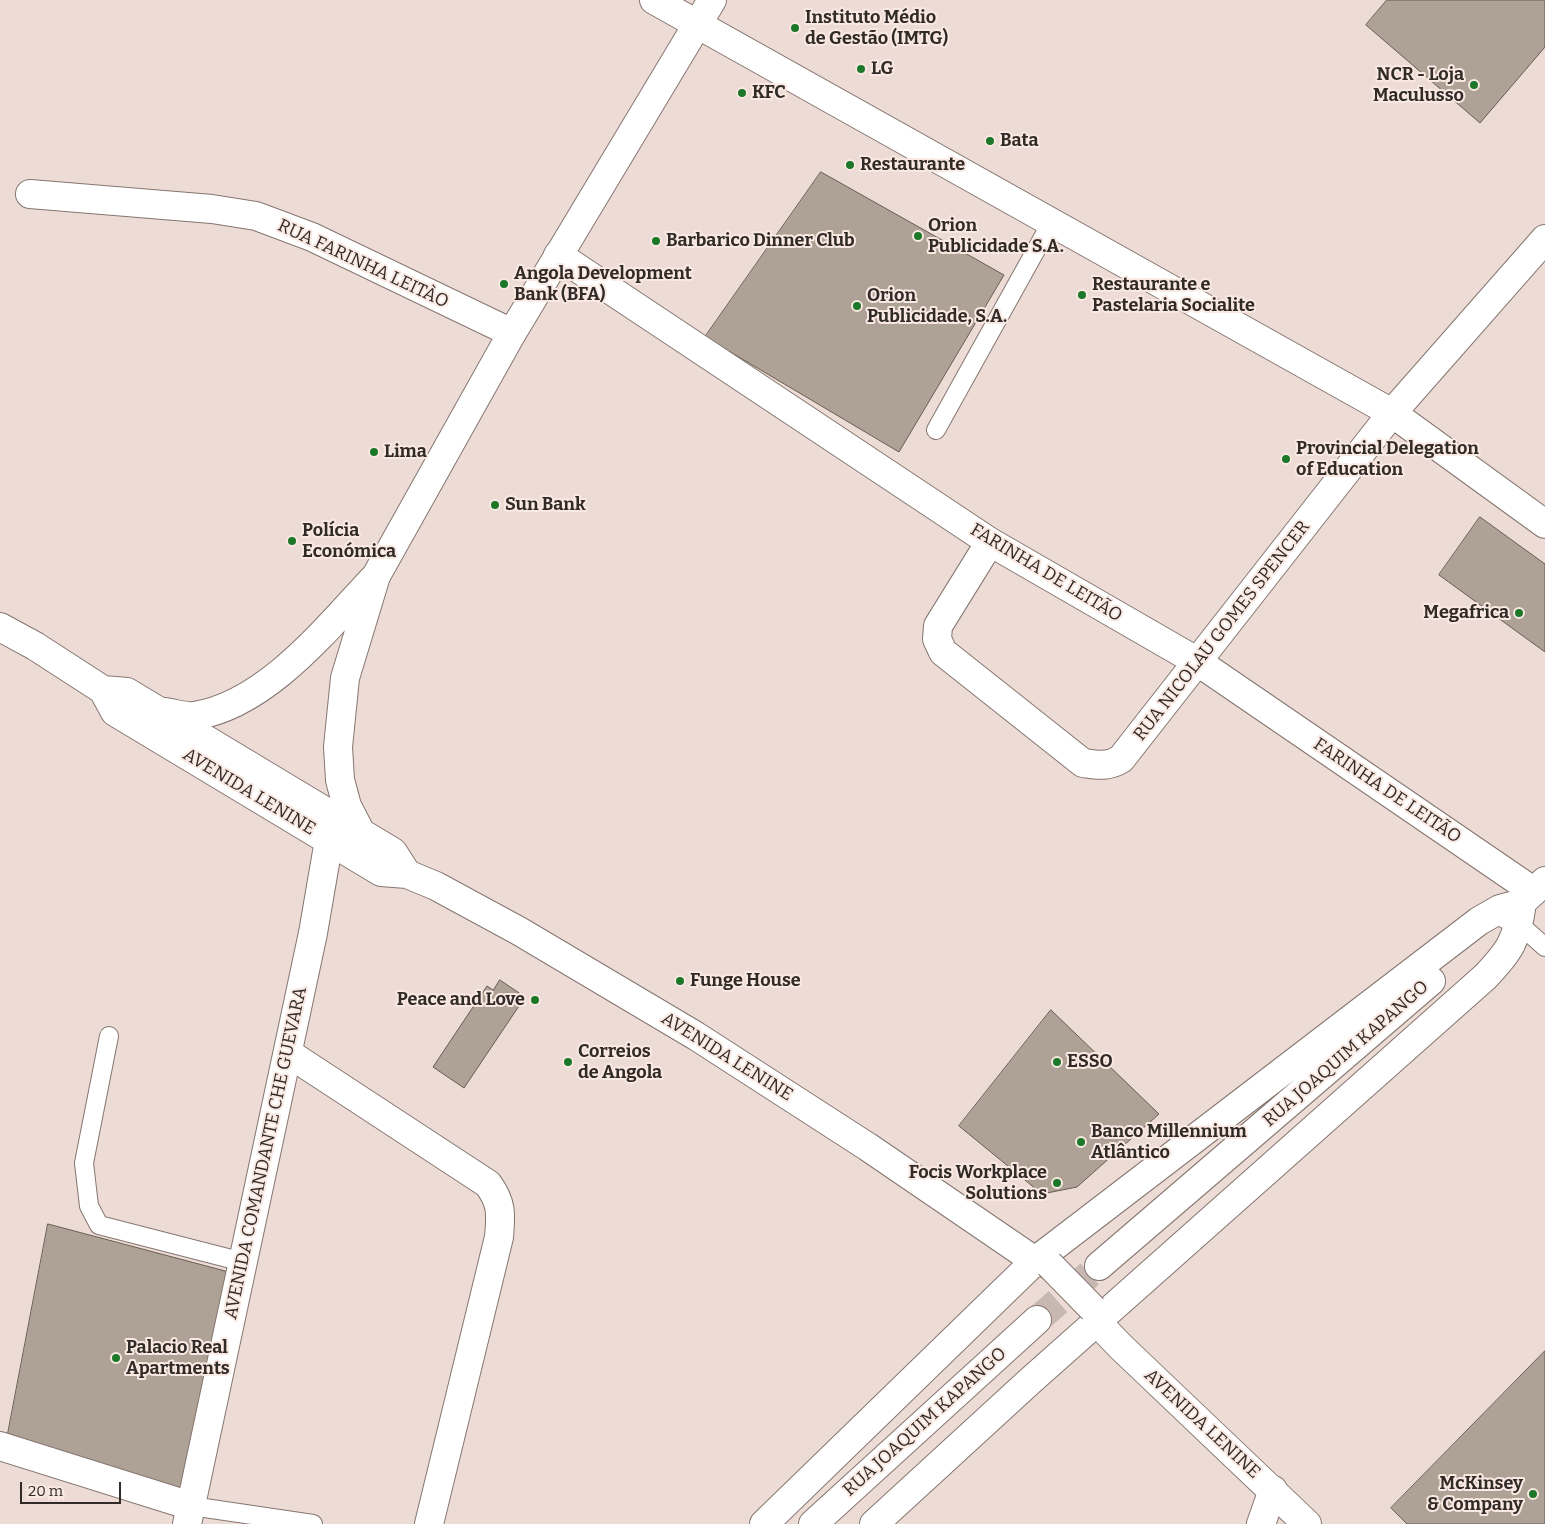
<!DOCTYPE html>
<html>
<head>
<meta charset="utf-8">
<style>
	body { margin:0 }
	#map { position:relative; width:1545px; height:1524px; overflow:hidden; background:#eddcd5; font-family:Bitter,serif }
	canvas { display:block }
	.scale { position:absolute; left:20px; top:1482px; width:101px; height:22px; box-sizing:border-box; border:2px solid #312b28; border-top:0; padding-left:6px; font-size:15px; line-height:18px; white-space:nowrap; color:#312b28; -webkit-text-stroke:4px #fae9e2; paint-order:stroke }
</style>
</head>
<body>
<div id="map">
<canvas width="1545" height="1524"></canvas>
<div class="scale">20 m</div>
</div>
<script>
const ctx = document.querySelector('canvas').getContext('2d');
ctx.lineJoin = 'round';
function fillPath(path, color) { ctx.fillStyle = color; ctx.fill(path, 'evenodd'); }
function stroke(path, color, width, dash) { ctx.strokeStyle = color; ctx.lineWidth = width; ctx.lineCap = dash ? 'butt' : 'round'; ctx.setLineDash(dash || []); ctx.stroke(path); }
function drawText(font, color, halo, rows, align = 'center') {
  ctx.font = font + ' Bitter,serif'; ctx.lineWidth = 4; ctx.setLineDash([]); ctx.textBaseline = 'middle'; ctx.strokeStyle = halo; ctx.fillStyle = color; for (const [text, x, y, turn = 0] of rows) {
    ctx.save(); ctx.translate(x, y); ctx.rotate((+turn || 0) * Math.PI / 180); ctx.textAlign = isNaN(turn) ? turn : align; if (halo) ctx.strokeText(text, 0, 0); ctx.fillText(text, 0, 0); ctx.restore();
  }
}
const building = new Path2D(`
	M1387,0H1545V47L1480,123L1366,25Z
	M821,172L1004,275L899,452L705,337Z
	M1480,517L1545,564V652L1439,575Z
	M500,980L525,997L464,1088L433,1067L487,986L493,990Z
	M1051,1010L1159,1114L1077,1187L1042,1194L959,1126Z
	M48,1224L229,1272L181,1489L6,1444Z
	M1545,1351V1524H1407L1391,1508Z`);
fillPath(building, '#aea297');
stroke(building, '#685d53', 1);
stroke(new Path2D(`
	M1037,1320L1099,1266`), '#c7b9b2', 28, [28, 14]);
const lane = new Path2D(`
	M936,430L1051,223
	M1519,924L1545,947
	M109,1036L84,1163L89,1206L99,1225L243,1262
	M191,1506L313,1524`);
const street = new Path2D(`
	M654,0L1392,413L1545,524
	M30,194L212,209L256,216L312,237L512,333
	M558,255L990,542L1198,662L1533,891
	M990,542L938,626L937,639L943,652L1083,763C1098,765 1108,767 1121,759L1392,413L1545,239
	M288,1053L488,1184C502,1203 501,1214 499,1237L429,1524
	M0,1446L191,1506
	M1261,1524L1273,1490`);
const secondary = new Path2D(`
	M0,627L35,646L103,690L127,692L393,852L407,874
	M103,690L115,712L381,872L407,874L436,886L519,931L696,1036L868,1147L1035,1261L1049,1264
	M164,712C173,713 185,717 194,716C266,705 326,629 373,579
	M361,833L347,806L340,780L338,747L345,678L376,576L512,333L712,0
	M1508,915L1545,881
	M1099,1266L1431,981
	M1093,1309L1098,1323L1120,1346L1307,1524
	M187,1524L313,933L329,840
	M764,1524L1035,1261L1479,921L1500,909L1522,903
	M813,1524L1037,1320
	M874,1524L1030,1381L1485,977C1510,951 1517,940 1522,903`);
stroke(lane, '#857670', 20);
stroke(street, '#857670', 30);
stroke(secondary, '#857670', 30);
stroke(lane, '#fff', 18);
stroke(street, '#fff', 28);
stroke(secondary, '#fff', 28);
const secondaryBridge = new Path2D(`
	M1049,1264L1093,1309`);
stroke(secondaryBridge, '#857670', 30, []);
stroke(secondaryBridge, '#fff', 28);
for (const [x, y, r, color] of [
	[795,28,5,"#1a7828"],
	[861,69,5,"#1a7828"],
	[1474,85,5,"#1a7828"],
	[742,93,5,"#1a7828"],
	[990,141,5,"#1a7828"],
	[850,165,5,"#1a7828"],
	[918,236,5,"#1a7828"],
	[656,241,5,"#1a7828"],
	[504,284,5,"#1a7828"],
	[1082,295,5,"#1a7828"],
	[857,306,5,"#1a7828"],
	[374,452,5,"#1a7828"],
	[1286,459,5,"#1a7828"],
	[495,505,5,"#1a7828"],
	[292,541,5,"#1a7828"],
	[1519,613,5,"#1a7828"],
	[680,981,5,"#1a7828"],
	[535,1000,5,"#1a7828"],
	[568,1062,5,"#1a7828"],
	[1057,1062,5,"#1a7828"],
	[1081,1142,5,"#1a7828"],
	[1057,1183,5,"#1a7828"],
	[116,1358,5,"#1a7828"],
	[1533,1494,5,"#1a7828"]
]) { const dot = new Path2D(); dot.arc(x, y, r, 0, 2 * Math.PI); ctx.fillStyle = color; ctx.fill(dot); stroke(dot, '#fae9e2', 2); }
drawText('bold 18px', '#312b28', '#fae9e2', [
	["Instituto Médio",805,18],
	["de Gestão (IMTG)",805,39],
	["LG",871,69],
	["NCR - Loja",1464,75,"right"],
	["Maculusso",1464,96,"right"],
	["KFC",752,93],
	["Bata",1000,141],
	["Restaurante",860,165],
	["Orion",928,226],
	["Publicidade S.A.",928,247],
	["Barbarico Dinner Club",666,241],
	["Angola Development",514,274],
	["Bank (BFA)",514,295],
	["Restaurante e",1092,285],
	["Pastelaria Socialite",1092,306],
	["Orion",867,296],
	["Publicidade, S.A.",867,317],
	["Provincial Delegation",1296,449],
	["of Education",1296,470],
	["Lima",384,452],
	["Sun Bank",505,505],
	["Polícia",302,531],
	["Económica",302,552],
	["Megafrica",1509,613,"right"],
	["Funge House",690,981],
	["Peace and Love",525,1000,"right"],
	["Correios",578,1052],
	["de Angola",578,1073],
	["ESSO",1067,1062],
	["Banco Millennium",1091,1132],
	["Atlântico",1091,1153],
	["Focis Workplace",1047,1173,"right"],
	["Solutions",1047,1194,"right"],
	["Palacio Real",126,1348],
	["Apartments",126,1369],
	["McKinsey",1523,1484,"right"],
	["& Company",1523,1505,"right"]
], 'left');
drawText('18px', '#312b28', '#fae9e2', [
	["RUA FARINHA LEITÀO",363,264,25],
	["FARINHA DE LEITÃO",1046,573,31],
	["RUA NICOLAU GOMES SPENCER",1222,631,-52],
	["FARINHA DE LEITÃO",1387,791,34],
	["AVENIDA LENINE",249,792,31],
	["RUA JOAQUIM KAPANGO",1346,1054,-41],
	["AVENIDA LENINE",727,1057,32],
	["AVENIDA COMANDANTE CHE GUEVARA",266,1153,-78],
	["RUA JOAQUIM KAPANGO",925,1422,-42],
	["AVENIDA LENINE",1202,1424,43]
]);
</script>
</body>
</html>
